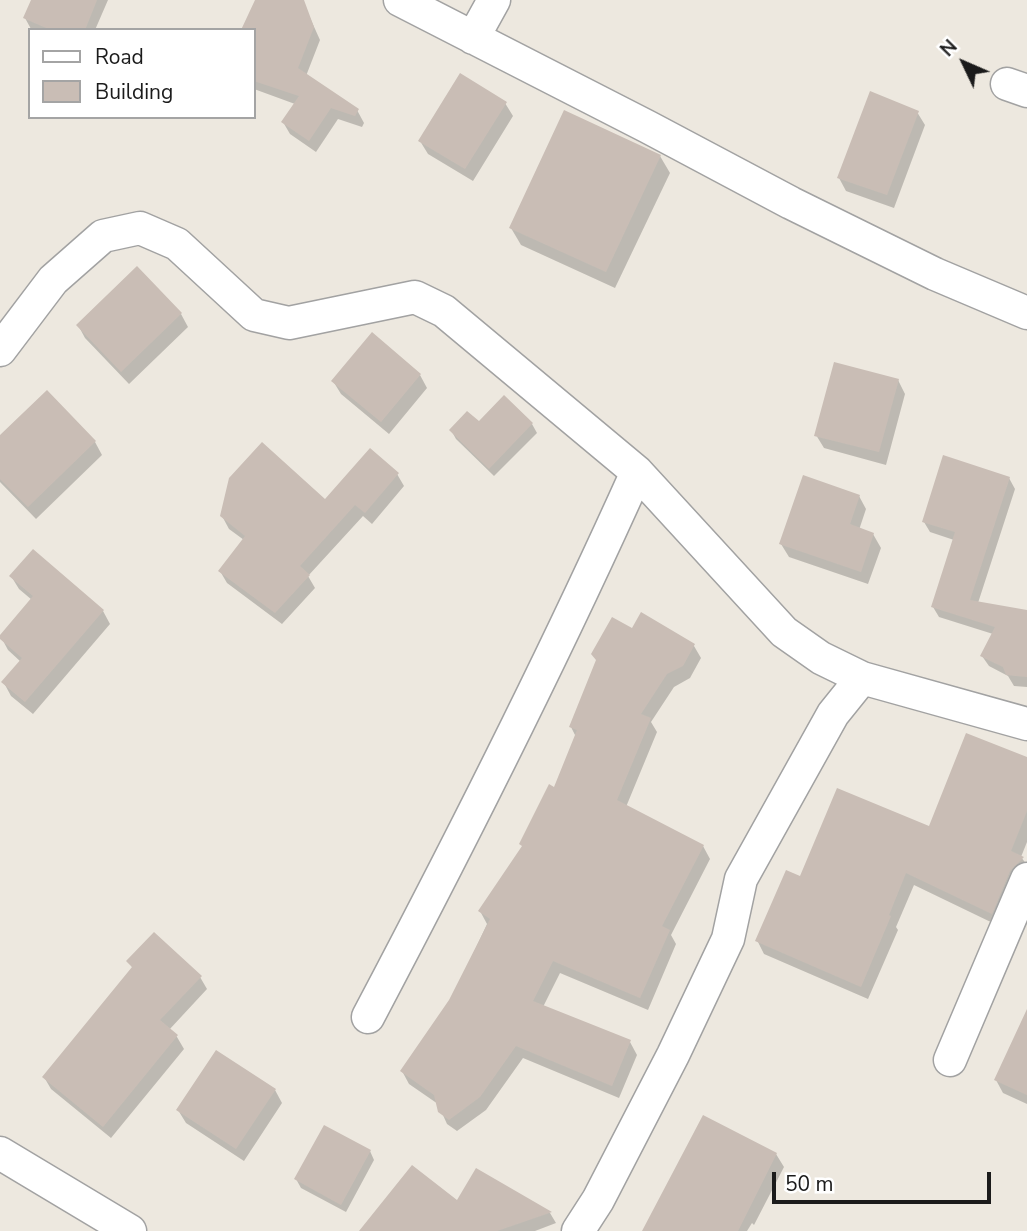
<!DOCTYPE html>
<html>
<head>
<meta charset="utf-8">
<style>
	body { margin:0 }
	#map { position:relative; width:1027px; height:1231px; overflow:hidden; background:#ede8df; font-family:"Nunito Sans",sans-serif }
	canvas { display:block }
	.legend { position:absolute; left:28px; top:28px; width:228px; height:91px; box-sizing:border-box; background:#fff; border:2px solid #a4a4a4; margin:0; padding:9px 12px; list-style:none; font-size:21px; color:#1b1b1b }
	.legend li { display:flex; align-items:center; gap:14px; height:35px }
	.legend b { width:35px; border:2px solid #a4a4a4 }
	.north { position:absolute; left:929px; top:28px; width:70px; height:70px; -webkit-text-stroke:5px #fff; paint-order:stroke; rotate:314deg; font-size:19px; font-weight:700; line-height:28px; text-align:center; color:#1b1b1b }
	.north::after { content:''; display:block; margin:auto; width:24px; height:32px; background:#1b1b1b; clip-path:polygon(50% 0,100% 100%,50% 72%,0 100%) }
	.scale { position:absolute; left:772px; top:1172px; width:219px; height:32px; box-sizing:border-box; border:4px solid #1b1b1b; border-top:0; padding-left:9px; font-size:21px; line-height:24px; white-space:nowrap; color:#1b1b1b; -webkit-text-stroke:5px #fff; paint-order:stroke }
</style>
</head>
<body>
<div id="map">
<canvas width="1027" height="1231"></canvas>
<ul class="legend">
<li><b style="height:9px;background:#fff"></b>Road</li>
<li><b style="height:19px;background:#c9bdb5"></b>Building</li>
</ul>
<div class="north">N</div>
<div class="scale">50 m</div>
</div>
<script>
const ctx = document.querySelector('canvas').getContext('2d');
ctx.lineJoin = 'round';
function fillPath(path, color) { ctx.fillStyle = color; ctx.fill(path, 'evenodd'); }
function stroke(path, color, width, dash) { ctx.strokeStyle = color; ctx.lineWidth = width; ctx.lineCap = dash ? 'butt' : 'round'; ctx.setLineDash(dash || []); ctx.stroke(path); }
fillPath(new Path2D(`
	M32,0H108L95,30L31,29L25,18Z
	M257,0H302L320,40L306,76L357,110L364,123L362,127L338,119L316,152L290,134L283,122L295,104L254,89V30Z
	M505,103L513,116L473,181L428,154L420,141Z
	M917,112L925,125L894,208L846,191L839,178Z
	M660,156L670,173L615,288L521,245L511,228Z
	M181,314L188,327L129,384L85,338L78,325Z
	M420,375L427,388L389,434L341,394L333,381Z
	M898,380L905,394L886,465L824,448L816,435Z
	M479,424H532L537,433L494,476L456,439L451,430Z
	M0,438L95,442L102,455L36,519L0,482Z
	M397,474L404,486L372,524L363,516L308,576L315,588L282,624L227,583L220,571L244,540L229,529L222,516L325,502Z
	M1009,478L1015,489L978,603L1027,612V687L1014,686L1008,676L989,666L982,656L993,634L939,617L933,607L954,540L930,532L924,522Z
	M859,496L866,509L859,530L873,534L881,548L868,584L789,557L781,544Z
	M11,576L103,611L110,624L33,714L11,696L4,683L21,662L8,650L1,637L32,600L19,589Z
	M632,631L694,646L701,658L690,678L674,687L651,722L657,732L626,807L703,846L710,859L671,935L676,944L648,1010L560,973L543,1007L630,1042L637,1055L619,1098L523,1058L486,1110L457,1131L447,1124L438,1104L409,1084L402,1071L451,1001L487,924L480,911L523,848L555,789L576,737L571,727Z
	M1027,759V842L1021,857L1027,865L999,926L914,885L896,927L898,930L868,999L764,954L757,940L801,879L930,829Z
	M129,961L200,977L207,989L169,1030L177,1037L184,1049L111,1138L51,1089L44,1077L133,969Z
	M1027,1013V1104L1003,1093L996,1080Z
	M275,1090L282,1103L244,1161L186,1123L178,1110Z
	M370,1151L374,1160L346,1212L301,1188L296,1179Z
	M776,1154L784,1167L754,1225L752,1223L747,1231H644Z
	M477,1171L550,1213L556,1223L535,1231H365L457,1203Z`), '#0003');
fillPath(new Path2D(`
	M31,0H97L85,30H51L23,18Z
	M255,0H304L314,27L298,68L359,109L355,116L331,108L309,141L281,122L299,96L254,81V30H241Z
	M460,73L507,102L465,169L418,141Z
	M870,91L919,111L887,195L837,178Z
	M564,110L661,155L606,272L509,228Z
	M137,266L182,313L121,372L76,325Z
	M372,332L421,374L381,422L331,381Z
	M834,362L899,379L879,452L814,436Z
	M47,390L96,441L28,507L0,479V435Z
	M504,395L533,423L489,469L449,430L467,411L479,421Z
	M262,442L325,499L370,448L399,473L365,513L355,505L300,566L310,575L275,613L218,571L245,536L220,516L229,478Z
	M943,455L1010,477L970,600L1027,610V677L1006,675L1003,667L980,656L995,627L931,607L955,532L922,522Z
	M803,475L860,495L850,524L874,533L861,572L779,544Z
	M33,549L104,610L25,702L1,682L22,658L0,639V635L33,596L9,576Z
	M641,612L695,644L683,666L667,674L641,714L651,718L617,800L704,845L662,926L670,930L640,998L553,961L533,1001L631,1040L612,1086L516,1046L480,1097L449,1120L438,1112L434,1095L400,1071L449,1000L490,919L478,911L522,846L519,844L549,784L554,787L577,730L569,727L596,660L591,654L612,617L632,628Z
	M966,733L1027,757V811L1011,851L1024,857L1010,871L992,914L906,873L889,915L891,916L861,987L755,941L786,870L800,876L837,788L929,826Z
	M154,932L202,976L160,1020L178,1035L103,1127L42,1077L132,967L126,961Z
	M1027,1009V1095L994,1080Z
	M216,1050L276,1089L236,1149L176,1110Z
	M703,1115L777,1153L738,1231H642Z
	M324,1125L371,1150L341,1205L294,1179Z
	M412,1165L457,1200L476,1168L552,1212L497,1231H359Z`), '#c9bdb5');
const street = new Path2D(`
	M400,0L648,127L791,203L935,274L1027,313
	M473,38L494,0
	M1007,84L1027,91
	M0,350L53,280L103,236L140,228L177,244L254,315L289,323L415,297L444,311L637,472L784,632L821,658L862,678L1027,724
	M368,1017C463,837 554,657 637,472
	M950,1060L1027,879
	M0,1153L130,1231
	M578,1231L598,1200L673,1055L728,939L741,879L833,714L862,678`);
stroke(street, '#a2a2a2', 35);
stroke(street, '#fff', 32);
</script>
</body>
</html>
